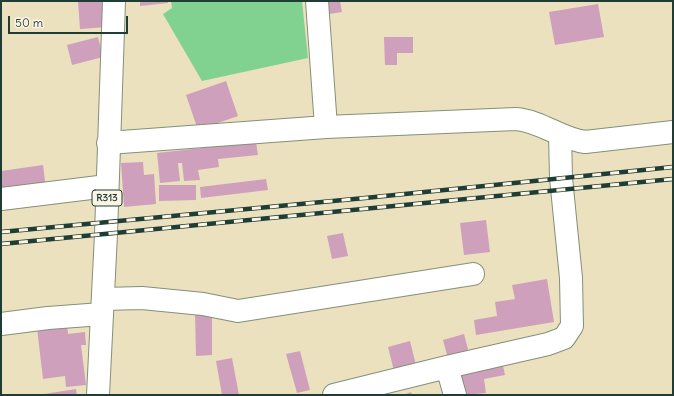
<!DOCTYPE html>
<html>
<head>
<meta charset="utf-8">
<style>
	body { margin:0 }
	#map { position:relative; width:674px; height:396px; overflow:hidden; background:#ebe1be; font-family:Delius,sans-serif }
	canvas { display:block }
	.frame { position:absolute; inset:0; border:2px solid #1f3d34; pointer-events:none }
	.scale { position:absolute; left:8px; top:16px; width:120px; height:18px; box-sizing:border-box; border:2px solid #1f3d34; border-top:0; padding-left:5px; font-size:12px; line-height:14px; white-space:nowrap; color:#1f3d34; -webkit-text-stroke:3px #fcf5e5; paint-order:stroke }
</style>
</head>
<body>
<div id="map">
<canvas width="674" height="396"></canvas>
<div class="frame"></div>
<div class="scale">50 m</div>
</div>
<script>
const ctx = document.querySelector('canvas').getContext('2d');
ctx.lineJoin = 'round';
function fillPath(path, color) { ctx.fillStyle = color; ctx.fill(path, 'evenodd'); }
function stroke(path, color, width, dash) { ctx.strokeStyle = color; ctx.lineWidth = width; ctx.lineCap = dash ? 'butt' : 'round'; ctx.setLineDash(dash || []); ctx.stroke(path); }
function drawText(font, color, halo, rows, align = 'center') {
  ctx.font = font + ' Delius,sans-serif'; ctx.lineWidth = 4; ctx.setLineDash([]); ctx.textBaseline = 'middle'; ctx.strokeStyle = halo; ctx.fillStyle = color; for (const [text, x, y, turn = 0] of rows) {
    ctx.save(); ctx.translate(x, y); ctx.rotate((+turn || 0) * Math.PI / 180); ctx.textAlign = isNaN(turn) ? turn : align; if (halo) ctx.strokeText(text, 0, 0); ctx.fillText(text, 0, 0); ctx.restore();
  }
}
fillPath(new Path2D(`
	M171,1H302L308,58L202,81L163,14L172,8Z`), '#81d191');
fillPath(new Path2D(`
	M78,1H105L107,27L80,29Z
	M140,1H168V3L140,6Z
	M326,1H340L342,12L329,14Z
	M598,4L604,37L555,45L549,12Z
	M98,37L103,57L72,65L67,45Z
	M384,37H413V53H397V65H385Z
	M226,81L238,116L198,130L186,95Z
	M256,142L258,155L218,159L219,167L198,170L200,180L184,181L182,163H178L180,181L160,183L157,153Z
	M143,162L144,175L154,174L156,204L124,207L121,163Z
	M43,165L46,189L1,195V171Z
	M266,179L268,190L201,198L200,187Z
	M159,185H196V200L159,201Z
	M486,220L490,252L464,255L460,223Z
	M343,233L348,256L332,259L327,236Z
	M547,279L554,322L476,335L474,320L497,316L495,302L515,299L512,285Z
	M212,312V355L196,356L195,313Z
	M67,324L68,334L85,332L86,345H81L86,385L66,387L65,376L43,379L37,328Z
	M464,334L470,357L449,362L443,340Z
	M410,341L417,369L395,375L388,347Z
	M300,351L310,390L297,393L286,354Z
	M232,358L239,395H222L216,361Z
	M503,366L505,375L484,379L486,393L464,395L461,374Z
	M76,389L77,395H44V394Z
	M411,392L412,395H403Z`), '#cfa0bc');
const minor = new Path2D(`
	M317,1L326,127
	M108,143L326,127L516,119C541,121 561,139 585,142L673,132
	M1,199L107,186
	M103,299L142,298L203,304L238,311L473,274
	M1,324L48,318L102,314
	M447,367L455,395
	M334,395L447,367L548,344L564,338L572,326L571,278L561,178L560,134`);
const major = new Path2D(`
	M98,395L106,234L114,1`);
stroke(minor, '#858f79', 24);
stroke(major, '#858f79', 24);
stroke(minor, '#fff', 22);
stroke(major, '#fff', 22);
const rail = new Path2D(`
	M1,232L365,198L673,167
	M1,244L673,179`);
stroke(rail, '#1f3d34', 4.5);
stroke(rail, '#fcf5e5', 3, [9]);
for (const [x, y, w] of [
	[107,198,30]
]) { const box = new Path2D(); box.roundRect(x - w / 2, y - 8, w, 16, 3); ctx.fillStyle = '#fcf5e5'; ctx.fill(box); stroke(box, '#1f3d34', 1); }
drawText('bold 10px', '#1f3d34', null, [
	["R313",107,198]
]);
</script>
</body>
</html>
